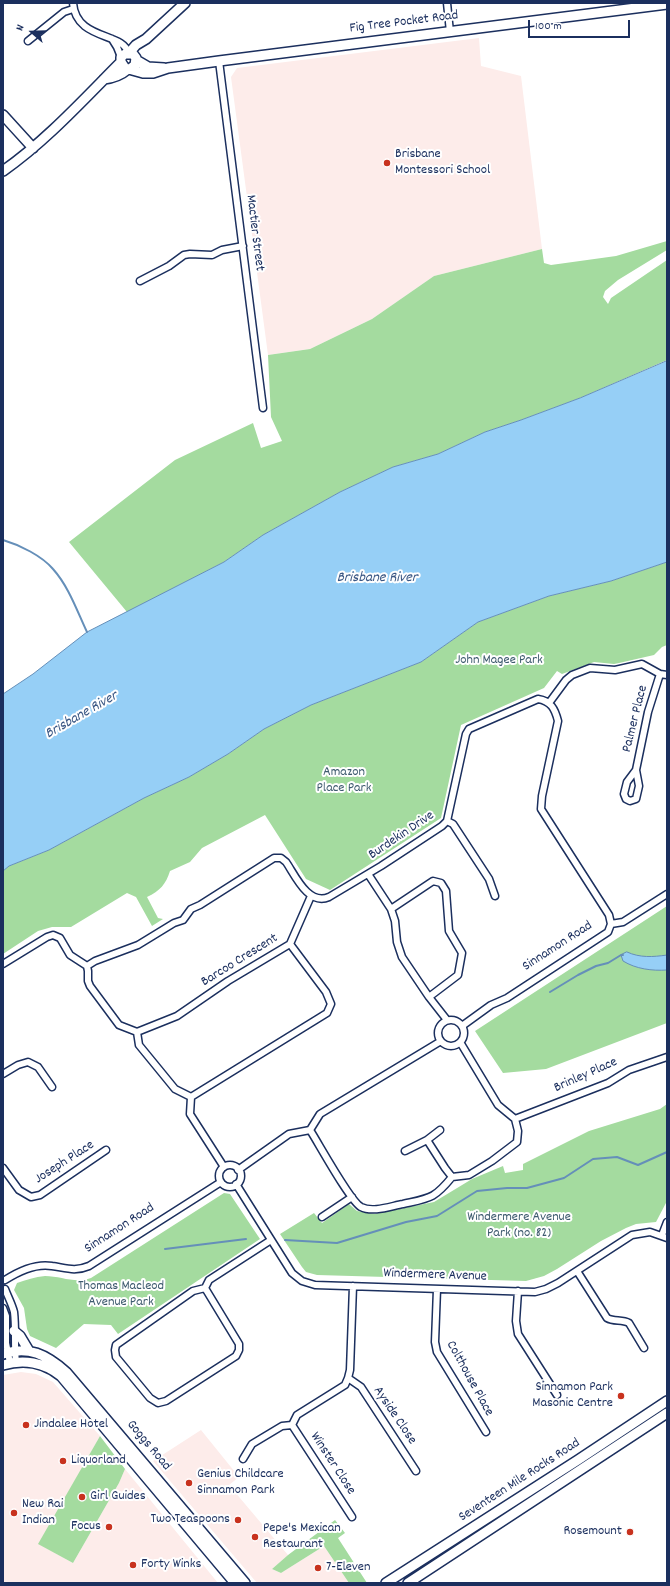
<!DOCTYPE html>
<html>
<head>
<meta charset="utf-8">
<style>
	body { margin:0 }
	#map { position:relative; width:670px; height:1586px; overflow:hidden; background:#fff; font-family:Dekko,sans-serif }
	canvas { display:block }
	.frame { position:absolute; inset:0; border:4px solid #1b2f5e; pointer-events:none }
	.north { position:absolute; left:12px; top:12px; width:40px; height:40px; -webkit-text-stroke:3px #fff; paint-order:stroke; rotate:290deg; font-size:11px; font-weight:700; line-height:16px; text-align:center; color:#1b2f5e }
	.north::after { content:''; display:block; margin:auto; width:14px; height:18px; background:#1b2f5e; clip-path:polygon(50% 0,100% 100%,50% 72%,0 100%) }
	.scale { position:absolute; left:528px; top:20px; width:102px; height:18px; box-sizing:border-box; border:2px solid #1b2f5e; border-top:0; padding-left:5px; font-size:12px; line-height:14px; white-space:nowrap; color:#1b2f5e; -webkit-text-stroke:3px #fff; paint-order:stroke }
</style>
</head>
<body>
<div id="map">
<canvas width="670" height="1586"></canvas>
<div class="frame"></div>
<div class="north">N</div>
<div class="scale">100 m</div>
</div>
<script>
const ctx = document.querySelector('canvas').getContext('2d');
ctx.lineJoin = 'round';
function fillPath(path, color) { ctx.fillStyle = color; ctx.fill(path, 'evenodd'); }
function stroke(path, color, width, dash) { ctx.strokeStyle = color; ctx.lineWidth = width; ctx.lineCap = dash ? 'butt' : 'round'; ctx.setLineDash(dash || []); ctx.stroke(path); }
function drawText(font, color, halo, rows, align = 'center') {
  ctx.font = font + ' Dekko,sans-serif'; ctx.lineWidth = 4; ctx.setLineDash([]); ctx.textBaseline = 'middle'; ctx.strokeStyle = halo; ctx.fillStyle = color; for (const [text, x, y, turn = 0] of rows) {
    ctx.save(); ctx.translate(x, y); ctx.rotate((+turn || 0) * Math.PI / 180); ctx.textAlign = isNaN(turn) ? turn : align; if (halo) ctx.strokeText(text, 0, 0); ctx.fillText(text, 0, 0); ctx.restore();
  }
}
fillPath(new Path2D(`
	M479,38L481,66L521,76L542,249L434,276L372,319L310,349L268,355L231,77L237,68Z
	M21,1372L36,1374L53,1382L100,1436L39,1544L73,1563L119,1483L125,1469L218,1583H3V1375Z
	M201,1430L239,1477L229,1485L288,1555L272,1569L281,1573L324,1546L349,1583H257L153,1461Z`), '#fdecea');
fillPath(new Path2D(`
	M667,241V250L618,280L605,291L603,297L608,304L611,298L667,260V360L580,398L521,420L485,432L438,454L393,467L340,492L263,535L224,562L127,612L69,542L175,460L253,423L261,448L282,441L271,417L268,355L310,349L372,319L434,276L542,249L544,263L551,265L616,256Z
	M667,562V645L662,647L654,655L619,663L614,664L594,662L562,674L557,671L544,688L461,725L441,818L330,890L306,879L265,815L202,848L190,862L170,871C166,884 160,891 147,897L158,918L163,919L152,926L136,897L127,893L71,927H52L38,931L3,954V871L9,866L49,850L144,798L189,777L228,754L264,729L311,705L421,662L478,622L549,596L611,581Z
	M667,906V1023L546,1069L503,1073L475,1031Z
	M667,1104V1201L656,1222L636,1224L626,1228L601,1241L557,1269L544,1276L526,1281L317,1275L306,1272L302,1267L280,1234L314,1213L322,1223L349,1204L357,1211L375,1214L434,1202L472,1179L503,1166L505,1173L523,1170V1164L589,1131L660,1109Z
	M224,1193L230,1194L260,1239L118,1334L111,1325L84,1324L56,1348L30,1336L27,1329L24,1308L14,1290L17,1283C26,1280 35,1277 45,1276C61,1276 75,1284 91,1278Z
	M100,1436L125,1469L119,1483L73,1563L38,1544Z
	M335,1520L345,1533L338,1538L367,1583H349L324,1546L281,1573L272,1569L288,1555Z`), '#a4db9f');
const water = new Path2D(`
	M667,361V562L611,581L549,596L478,622L421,662L311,705L264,729L228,754L189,777L144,798L49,850L9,866L3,871V694L33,674L87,632L224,562L263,535L340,492L393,467L438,454L485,432L521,420L580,398Z
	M627,952C640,958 653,957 667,955V970C652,971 636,969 623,961L621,955Z`);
fillPath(water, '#96cff6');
stroke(water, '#658fb9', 1);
stroke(new Path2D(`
	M3,540C20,545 42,556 53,569C69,587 77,611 87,632
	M550,992L578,975L596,966L608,963L621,955H623
	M285,1240L337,1243L406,1222L437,1216L477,1191L507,1188H527L564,1178L593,1159L617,1157L638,1165L667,1152
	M165,1249L246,1239`), '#658fb9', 2);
const street = new Path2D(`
	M73,3C76,41 124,32 128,53
	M447,3L450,32
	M112,39L117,47L121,57
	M28,41L64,12L73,9
	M219,61L263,408
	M140,281L169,266L184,255L190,254L212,255L222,250L243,246
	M549,703L566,680L572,675L590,668L615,670L642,664L660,674L667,675
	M636,770L639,786L636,799L630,801L626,799L624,794L627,782L636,770L648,712L660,674
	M447,821L453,824L489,879L495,896
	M368,874L391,909L395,921L397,942L402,957L429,997L447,1020
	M391,909L433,881L441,883L446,891L449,931L462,953L458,975L429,997
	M290,944L311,896
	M3,964L47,937L53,935L60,938L70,955L87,966L88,971V981L90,986L119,1025L137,1032L139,1045L175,1089L191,1097L190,1114L224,1167
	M87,966L95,961L138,945L174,923L183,920L191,909L200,905L274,858H281L286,862C295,875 308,906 329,897L381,866L442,826L447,821L466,734L469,729L538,699C551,701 555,709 558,721L542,796L541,809L609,915L611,924
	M438 1033a13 13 0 1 1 26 0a13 13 0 1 1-26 0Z
	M462,1026L491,1005L507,998L608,932L611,924L623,922L667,894
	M137,1032L177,1016L228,981L290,944L326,992L331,1004L327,1013L191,1097
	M3,1074L18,1065L28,1062L38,1067L52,1087
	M515,1119L608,1083L629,1070L667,1057
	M310,1130C319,1144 350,1201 361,1207C373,1213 391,1206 403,1204C430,1198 434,1199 452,1177L469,1175L492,1161L517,1142L518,1131L515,1119L498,1105L460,1042
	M427,1140L445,1168L452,1177
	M405,1151L427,1140L440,1130
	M219 1176a11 11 0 1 1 22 0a11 11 0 1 1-22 0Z
	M3,1168L19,1190L31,1197L40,1195L106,1150
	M238,1170L289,1134L310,1130L320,1114L441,1041
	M236,1184L292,1273L302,1281L315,1285L535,1292L546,1289L558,1283L632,1235L650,1232L667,1238
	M322,1217L352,1197
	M662,1235L667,1222
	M577,1271L607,1318C614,1322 622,1319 629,1323L644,1348
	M5,1280C19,1271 35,1263 52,1266C66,1268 75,1272 89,1266L221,1182
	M205,1288L239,1344V1350L236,1356L166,1401L158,1403L150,1398L116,1357L115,1350L116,1345L193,1291L205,1288L209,1280L271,1240
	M5,1289C8,1297 12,1304 14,1312C16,1329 14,1346 16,1362
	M437,1289L435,1342L437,1352L486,1432
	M518,1291L516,1321L518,1334L557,1395
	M3,1308L6,1316V1343L10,1363
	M348,1378L361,1387L416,1471
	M292,1425L352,1517
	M243,1459L252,1444L282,1426L292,1425L297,1415L345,1385L348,1378L350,1370L353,1286`);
const secondary = new Path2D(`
	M129,53L136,45L146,39L185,3
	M136,60L148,67L164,68
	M121,62L125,68L143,73H153L168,68L219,61L667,4
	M104,79C113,78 121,75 128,69
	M3,115L33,148
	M3,171C46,141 84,99 121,62V57L125,54H133L136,58L135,65L131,68
	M14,1331L20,1336L29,1351
	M3,1354C28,1345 47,1355 66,1372L245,1583
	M3,1365C23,1359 44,1362 61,1376L235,1583
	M386,1583L578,1460L667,1401
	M408,1583L667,1413`);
stroke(street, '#1b2f5e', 9);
stroke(secondary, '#1b2f5e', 12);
stroke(street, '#fff', 6);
stroke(secondary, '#fff', 9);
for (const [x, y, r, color] of [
	[387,163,4,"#c8321e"],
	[621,1396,4,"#c8321e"],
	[26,1425,4,"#c8321e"],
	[63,1461,4,"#c8321e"],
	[189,1483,4,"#c8321e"],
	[82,1497,4,"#c8321e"],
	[14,1513,4,"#c8321e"],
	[238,1520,4,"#c8321e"],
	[109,1527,4,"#c8321e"],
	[630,1532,4,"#c8321e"],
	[255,1537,4,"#c8321e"],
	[133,1565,4,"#c8321e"],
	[318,1568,4,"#c8321e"]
]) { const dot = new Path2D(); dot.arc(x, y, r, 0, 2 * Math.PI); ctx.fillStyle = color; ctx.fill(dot); stroke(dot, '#fff', 1.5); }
drawText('14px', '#1b2f5e', '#fff', [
	["Fig Tree Pocket Road",404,23,-7],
	["Mactier Street",254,233,83],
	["Palmer Place",636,719,-76],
	["Burdekin Drive",402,836,-34],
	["Sinnamon Road",558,947,-33],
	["Barcoo Crescent",240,961,-32],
	["Brinley Place",586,1076,-24],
	["Joseph Place",65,1163,-33],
	["Sinnamon Road",120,1229,-33],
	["Windermere Avenue",435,1276,2],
	["Colthouse Place",469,1379,61],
	["Ayside Close",394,1416,56],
	["Goggs Road",148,1446,50],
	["Winster Close",332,1464,57],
	["Seventeen Mile Rocks Road",520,1481,-33]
]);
drawText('14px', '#1b2f5e', '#fff', [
	["Brisbane",395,155],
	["Montessori School",395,171],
	["Sinnamon Park",613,1388,"right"],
	["Masonic Centre",613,1404,"right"],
	["Jindalee Hotel",34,1425],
	["Liquorland",71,1461],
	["Genius Childcare",197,1475],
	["Sinnamon Park",197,1491],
	["Girl Guides",90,1497],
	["New Rai",22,1505],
	["Indian",22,1521],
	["Two Teaspoons",230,1520,"right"],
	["Focus",101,1527,"right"],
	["Pepe's Mexican",263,1529],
	["Restaurant",263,1545],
	["Rosemount",622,1532,"right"],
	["Forty Winks",141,1565],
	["7-Eleven",326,1568]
], 'left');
drawText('14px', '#3d5a6e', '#fff', [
	["John Magee Park",499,661],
	["Amazon",344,773],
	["Place Park",344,789],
	["Windermere Avenue",519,1218],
	["Park (no. 82)",519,1234],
	["Thomas Macleod",121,1287],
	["Avenue Park",121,1303]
]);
drawText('italic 15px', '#3a5784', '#fff', [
	["Brisbane River",377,579],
	["Brisbane River",82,716,-30]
]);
</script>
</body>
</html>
